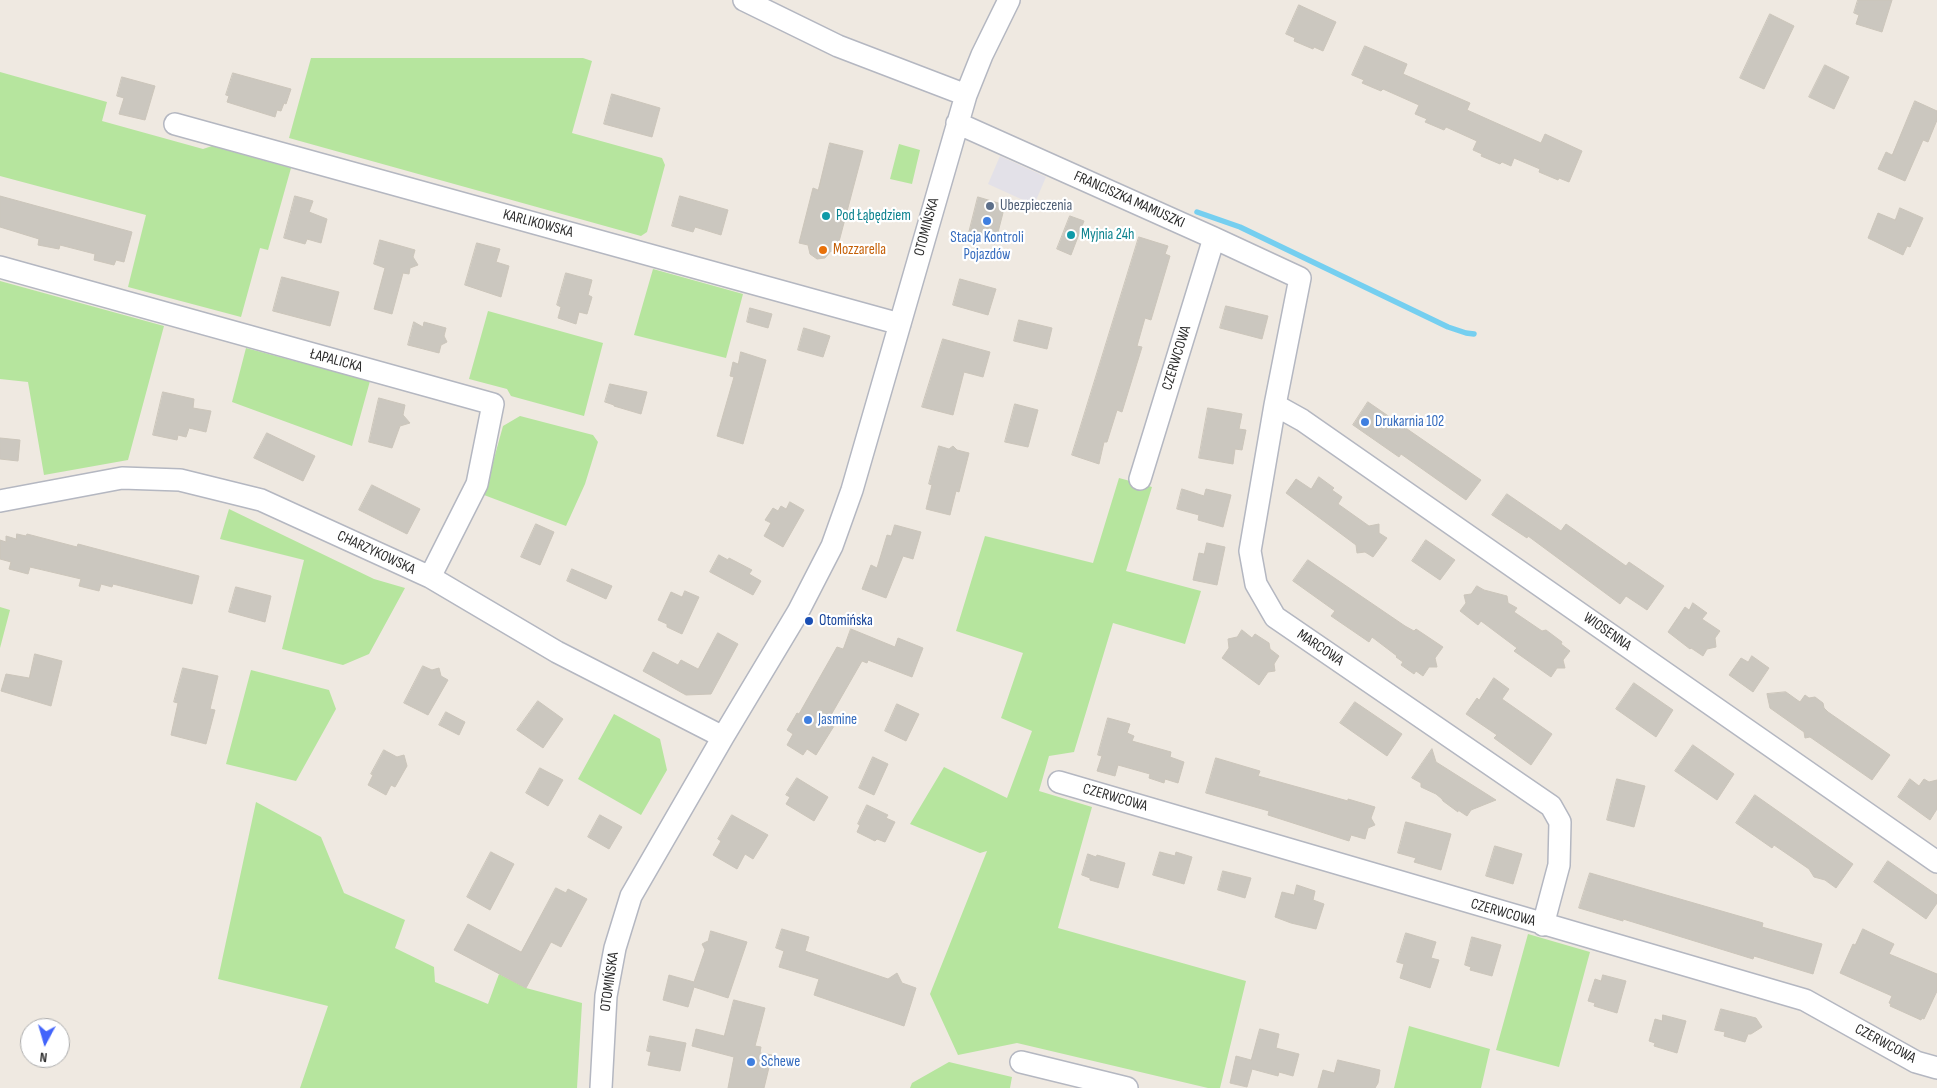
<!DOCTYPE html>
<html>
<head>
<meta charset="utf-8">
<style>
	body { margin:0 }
	#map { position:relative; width:1937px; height:1088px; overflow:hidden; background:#efe9e1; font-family:"Sofia Sans Condensed",sans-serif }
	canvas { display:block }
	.north { position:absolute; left:20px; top:1018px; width:50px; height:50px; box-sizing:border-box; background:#fff; border:1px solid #ababab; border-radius:50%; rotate:186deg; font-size:14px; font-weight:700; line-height:20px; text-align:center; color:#2e2e2e }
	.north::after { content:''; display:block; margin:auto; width:18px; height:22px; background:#4264fb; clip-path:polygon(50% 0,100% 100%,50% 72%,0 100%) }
</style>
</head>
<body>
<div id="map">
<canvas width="1937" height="1088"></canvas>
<div class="north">N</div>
</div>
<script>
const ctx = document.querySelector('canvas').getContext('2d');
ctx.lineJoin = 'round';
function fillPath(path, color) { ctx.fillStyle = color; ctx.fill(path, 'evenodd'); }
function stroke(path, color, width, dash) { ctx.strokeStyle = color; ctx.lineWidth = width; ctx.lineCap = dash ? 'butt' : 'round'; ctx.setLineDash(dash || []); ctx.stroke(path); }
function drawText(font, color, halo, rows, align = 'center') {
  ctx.font = font + ' "Sofia Sans Condensed",sans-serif'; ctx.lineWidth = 4.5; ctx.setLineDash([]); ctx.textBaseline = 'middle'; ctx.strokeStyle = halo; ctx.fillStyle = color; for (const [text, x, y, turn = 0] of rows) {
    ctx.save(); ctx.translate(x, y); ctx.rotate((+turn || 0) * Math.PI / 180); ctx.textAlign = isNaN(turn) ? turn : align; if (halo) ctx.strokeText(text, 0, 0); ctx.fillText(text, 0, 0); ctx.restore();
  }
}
fillPath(new Path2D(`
	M1000,156L1046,177L1034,205L988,184Z`), '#e3e1e8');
fillPath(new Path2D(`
	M311,58H583L592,61L572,133L662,158L665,165L647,232L641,236L289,138Z
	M0,72L107,102L102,121L203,149L212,146L291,168L268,250L260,248L241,317L128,287L146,215L0,176Z
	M899,144L920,150L912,184L890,179Z
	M653,269L743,294L726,358L634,335Z
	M0,281L164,326L128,460L44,475L28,382L0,379Z
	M488,311L603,343L584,416L511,396L507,389L469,379Z
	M246,348L370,381L352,446L232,402Z
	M520,416L593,435L598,442L585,484L566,526L484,495L503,426Z
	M1119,478L1152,487L1126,571L1201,591L1185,644L1113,623L1074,752L1049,756L1039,791L1092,807L1058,928L1246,981L1220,1088H1208L1017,1043L958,1055L930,994L987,851L980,853L910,824L944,767L1007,798L1032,731L1001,718L1023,653L956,631L985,536L1093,563Z
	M229,509L374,579L405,588L369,654L343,665L282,649L304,560L220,539Z
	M0,607L10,610L0,648Z
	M251,670L329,690L336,709L296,781L226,764Z
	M614,714L660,739L667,770L641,815L578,779Z
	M256,802L321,837L344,893L405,920L395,948L434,967L435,982L488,1004L499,974L526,988L582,1003L577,1088H300L328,1006L218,979Z
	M1528,934L1590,952L1559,1067L1496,1050Z
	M1409,1026L1490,1049L1481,1088H1394Z
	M949,1062L1012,1077L1010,1088H910L912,1083Z`), '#b6e59e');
stroke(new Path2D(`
	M1197,212L1240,227L1448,327L1466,333L1474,334`), '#75cff0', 5.5);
const building = new Path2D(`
	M1858,0H1892L1882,32L1856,24L1859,15L1854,13Z
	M1299,5L1336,22L1323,51L1314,47L1313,49L1294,41L1295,38L1286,34Z
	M1770,14L1794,26L1764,89L1740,78Z
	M1365,46L1407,64L1403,74L1470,103L1467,110L1541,143L1545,134L1582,151L1569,182L1559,178L1558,180L1539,172L1540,169L1514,158L1511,166L1502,162L1500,164L1481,156L1482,154L1473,150L1477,141L1446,127L1444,130L1425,122L1427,119L1415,114L1419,105L1383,89L1381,91L1362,83L1364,80L1352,75Z
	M1825,65L1849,77L1834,109L1809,97Z
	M233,73L291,89L286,104L284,103L281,111L277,110L275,117L227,102L229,96L226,95Z
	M122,77L155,86L145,120L119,114L124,98L117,96Z
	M612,94L660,108L652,137L604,124Z
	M1915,101L1937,111V120L1928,142L1923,140L1905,181L1878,169L1886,152L1892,155Z
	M830,143L863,151L836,253L831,251L825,258L817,259L810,254L808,245L799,243L813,188L818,190Z
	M0,196L132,232L124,262L116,260L114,265L94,260L95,254L60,245L59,249L38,245L39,239L0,227Z
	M295,196L313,201L309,212L327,219L321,243L307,239L305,244L284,238Z
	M680,196L728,210L721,235L695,227L693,232L672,226Z
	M978,197L1005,205L995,244L968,237Z
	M1900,208L1923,218L1910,247L1907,246L1903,255L1868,238L1878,213L1895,220Z
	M1070,216L1084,221L1071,255L1057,249Z
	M1139,237L1168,246L1165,254L1170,256L1151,320L1145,318L1137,346L1142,347L1122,412L1117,410L1107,442H1104L1099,464L1072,455Z
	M380,240L415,250L413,257L418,265L410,268L409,274L403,273L392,314L374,309L385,268L374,264Z
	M477,243L500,249L496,262L509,266L501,297L465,285Z
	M566,273L592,280L588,295L592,297L587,314L579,312L576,324L558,318L561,307L557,305Z
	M282,277L339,292L330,326L273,311Z
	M960,279L996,289L988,315L953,305Z
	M1226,306L1268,316L1262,339L1220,328Z
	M750,308L772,314L768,328L747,322Z
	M1019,320L1052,328L1047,349L1014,341Z
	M414,322L423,327L424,322L446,328L444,336L447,342L441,345L439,353L408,345Z
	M804,328L830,336L823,357L798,350Z
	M943,339L990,352L983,377L964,372L953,415L922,407Z
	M741,352L766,360L743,444L717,436L734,377L730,376L733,362L738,364Z
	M610,384L647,392L641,414L614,406V405L605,402Z
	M163,392L194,399L193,408L211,411L206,432L189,428L186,437L178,435L177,440L153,435Z
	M379,398L405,405L403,415L410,423L400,426L392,448L369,442Z
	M1368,402L1481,480L1466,500L1401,454L1399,457L1353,425Z
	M1015,404L1038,410L1028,447L1005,442Z
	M1208,408L1242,414L1239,429L1246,430L1242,450L1235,449L1233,464L1199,458Z
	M267,433L315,456L303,481L254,458Z
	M0,438L20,440L18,461L0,459Z
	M939,446L949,449L953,446L957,450L969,453L959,492L956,491L950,515L926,509L932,485L929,484Z
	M1319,477L1334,488L1332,490L1342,497L1338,504L1369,526L1379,524V533L1387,538L1373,557L1365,552L1357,553L1356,545L1286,493L1296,479L1311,489Z
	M372,485L420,509L407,534L359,510Z
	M1182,489L1204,496L1206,489L1231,495L1223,527L1198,520L1199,515L1177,509Z
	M1507,494L1561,531L1566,524L1626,566L1629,562L1664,586L1647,610L1626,596L1620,604L1528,536L1527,538L1492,515Z
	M790,502L804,510L783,547L764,536L771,523L765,520L773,508L778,511L781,506L786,509Z
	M536,524L554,532L540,565L521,557Z
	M895,525L921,532L913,559L903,556L886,598L862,589L871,565L877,568L887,535L891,536Z
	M17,534L26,536L27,534L77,547L78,544L199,576L192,604L113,584L112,587L101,584L99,591L79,586L81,579L30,567L28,574L9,569L11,562L0,559V540L6,542V536L16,539Z
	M1426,540L1455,560L1440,580L1412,561Z
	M1207,543L1225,547L1217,585L1193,580L1199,553L1204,554Z
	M719,555L728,560L729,558L752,570L749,574L761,581L753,595L710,572Z
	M1308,560L1405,626L1414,631L1416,629L1443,647L1435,658L1437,667H1429L1423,676L1416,671L1414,674L1401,665L1403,662L1396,657L1397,656L1372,637L1369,642L1331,616L1335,611L1293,581Z
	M572,569L612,586L606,599L567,581Z
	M1477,586L1484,590L1507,596L1508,603L1517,608L1514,612L1542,631L1546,630L1562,642L1561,644L1570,651L1563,660L1565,668H1557L1551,677L1514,651L1517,648L1481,621L1478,625L1460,611L1466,603L1464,595L1471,594Z
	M236,587L271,596L265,622L229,612Z
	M685,591L699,597L682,634L667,627V624L658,620L671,592L682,597Z
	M1693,603L1707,613L1702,619L1720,631L1715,638L1716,647L1707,649L1703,656L1691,648L1690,649L1668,632L1685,607L1689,610Z
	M851,629L895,647L898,638L923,648L912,677L868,660L867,663L862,661L827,722L834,726L816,755L807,749L803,755L787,745L793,734L787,730L797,713L799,714L837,647L843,649Z
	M1242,630L1252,638L1255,634L1269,643L1270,649L1279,656L1274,664L1275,671L1268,672L1259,685L1222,658L1229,648L1228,639L1237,637Z
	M718,633L738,644L711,694L686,695L643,671L653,652L678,665L681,660L698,669Z
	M35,654L62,661L51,706L1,691L6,674L29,678Z
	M1752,656L1769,668L1753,692L1729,675L1741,658L1748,662Z
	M423,666L432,670L439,668L441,676L448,680L428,715L404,703Z
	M183,668L218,676L210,709L215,710L206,744L171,735L178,703L174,702Z
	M1494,678L1509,689L1502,699L1552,734L1531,765L1494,738L1497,735L1466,714L1477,698L1479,700Z
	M1634,683L1673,710L1656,737L1616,709Z
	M1786,692L1800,702L1805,695L1809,698L1815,697L1823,703L1824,708L1828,712L1890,755L1872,780L1810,737L1805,738L1804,732L1770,708L1767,694Z
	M538,701L563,719L543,748L517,730Z
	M1355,702L1402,734L1387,756L1340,723Z
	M897,704L919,714L906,741L885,731Z
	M446,712L465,722L459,735L439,725Z
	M1108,718L1130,724L1127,733L1134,736L1132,741L1171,752L1170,757L1184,762L1178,783L1165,779L1164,783L1149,778L1150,774L1118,765L1115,776L1097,771L1102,756L1098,755Z
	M1693,745L1734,774L1717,800L1675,771Z
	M1432,749L1436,762L1496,800L1471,810L1467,816L1458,810V812L1443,801L1442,799L1436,794L1421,787V783L1412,778Z
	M384,750L397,757L404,755L407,766L395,787L391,785L386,795L368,785L373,775L371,774Z
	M873,757L888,764L874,795L859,788Z
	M1216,758L1260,771L1258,776L1348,801V799L1375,807L1371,818L1375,825L1368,828L1365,839L1351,835L1349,841L1268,815L1269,811L1206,793Z
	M540,768L563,780L548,806L526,793Z
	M797,778L828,797L814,821L786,804L790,797L786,795Z
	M1617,779L1645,786L1634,827L1607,820Z
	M1910,779L1919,786L1924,779L1929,782L1937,780V809L1930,820L1898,797Z
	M1755,795L1853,864L1836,888L1825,880L1814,877L1809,869L1774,845L1772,848L1736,823Z
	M867,805L888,815L886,818L895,822L885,842L877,839L875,841L857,832L860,825L858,824Z
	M600,815L622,827L609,849L588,837Z
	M732,815L768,835L753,859L745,854L737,869L713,855L721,841L718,839Z
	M1406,822L1451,834L1441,870L1414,862L1416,858L1398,853Z
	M1495,846L1522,854L1513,884L1486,876Z
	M491,852L514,864L490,910L467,897Z
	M1160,852L1175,856L1176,852L1192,857L1184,884L1153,875Z
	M1088,854L1096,857L1097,855L1125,863L1118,888L1090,880V878L1082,875Z
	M1888,861L1937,895V903L1926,919L1874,882Z
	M1223,871L1251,878L1245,898L1218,890Z
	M1590,873L1763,923L1762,927L1822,944L1813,974L1754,956L1753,959L1623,919V921L1579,908Z
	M1297,885L1315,891L1313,900L1324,904L1316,929L1291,923L1275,917L1282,892L1294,895Z
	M556,888L566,893L568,889L587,899L561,947L551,942L526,988L454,950L468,924L521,952Z
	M782,929L809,937L805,951L888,979L897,973L902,983L916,988L904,1026L814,995L819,979L779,967L784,951L776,948Z
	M1863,929L1894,944L1889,954L1937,974V991L1924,1019L1922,1018L1921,1020L1890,1006L1891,1004L1889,1003L1892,996L1840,973L1853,944L1855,945Z
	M711,931L747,942L728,998L694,987L688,1007L663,1000L669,975L694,982L705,950L702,944L708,941Z
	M1406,933L1436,942L1431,958L1439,960L1430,988L1400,978L1404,964L1397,962Z
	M1472,937L1501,945L1492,976L1470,970L1471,967L1465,965Z
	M1603,975L1626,981L1617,1013L1594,1006L1595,1003L1588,1001L1595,979L1601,981Z
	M734,1000L765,1008L755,1046L761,1047L760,1053L772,1055L764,1088H728L734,1057L692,1046L696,1029L724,1036Z
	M1721,1009L1756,1018L1762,1027L1751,1034H1748L1745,1042L1724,1036L1725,1032L1715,1030Z
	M1663,1015L1686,1021L1677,1053L1654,1046L1655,1043L1649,1041L1655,1019L1662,1021Z
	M1260,1029L1279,1034L1276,1048L1299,1054L1293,1076L1279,1072L1278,1076L1252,1069L1247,1087L1230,1083L1236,1056L1251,1060Z
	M650,1036L686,1043L680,1071L648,1065L651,1052L647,1051Z
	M1338,1060L1380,1070L1378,1083L1375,1088H1318L1323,1070L1334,1073Z`);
fillPath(building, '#cbc7bf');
stroke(building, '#cbc5ba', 1);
const minor = new Path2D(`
	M744,0L838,46L966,95
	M957,123L1214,238L1300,278L1275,405L1250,551L1256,584L1275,617L1551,806L1560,822L1559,865L1543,925
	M175,124L900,324
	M0,267L493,404L477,484L430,577
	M1275,405L1302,420L1937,862
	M1140,479L1214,238
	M0,501L122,478L180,480L261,500L430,577L557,652L723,737
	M1059,782L1805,1000L1916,1062L1937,1068
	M1021,1062L1127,1088
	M601,1088L606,996L615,948L631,896L723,737L798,612L832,546L852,490L966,95L982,55L1009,0`);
stroke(minor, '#b4b7c1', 24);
stroke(minor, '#fff', 21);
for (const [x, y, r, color] of [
	[990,206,5,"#5c6f8a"],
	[826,216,5,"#0f9aa8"],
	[987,221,5,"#3f7fe0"],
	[1071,235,5,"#0f9aa8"],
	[823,250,5,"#e8710a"],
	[1365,422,5,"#3f7fe0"],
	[809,621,5,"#1a4fb4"],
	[808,720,5,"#3f7fe0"],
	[751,1062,5,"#3f7fe0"]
]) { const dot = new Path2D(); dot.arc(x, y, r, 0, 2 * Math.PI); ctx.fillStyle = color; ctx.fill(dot); stroke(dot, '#fff', 2); }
drawText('15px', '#2e2e2e', '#fff', [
	["FRANCISZKA MAMUSZKI",1129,200,24],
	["KARLIKOWSKA",538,224,15],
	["OTOMIŃSKA",927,227,-75],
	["CZERWCOWA",1177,358,-73],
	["ŁAPALICKA",336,361,15],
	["CHARZYKOWSKA",376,553,25],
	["WIOSENNA",1607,632,35],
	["MARCOWA",1320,648,34],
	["CZERWCOWA",1115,798,16],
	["CZERWCOWA",1503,913,16],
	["OTOMIŃSKA",610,982,-82],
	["CZERWCOWA",1885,1044,28]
]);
drawText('15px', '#4e5e75', '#fff', [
	["Ubezpieczenia",1000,206]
], 'left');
drawText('15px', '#0d838f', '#fff', [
	["Pod Łąbędziem",836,216],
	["Myjnia 24h",1081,235]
], 'left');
drawText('15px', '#366cbe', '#fff', [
	["Stacja Kontroli",987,238,"center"],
	["Pojazdów",987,255,"center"],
	["Drukarnia 102",1375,422],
	["Jasmine",818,720],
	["Schewe",761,1062]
], 'left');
drawText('15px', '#c56008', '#fff', [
	["Mozzarella",833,250]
], 'left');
drawText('15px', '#164399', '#fff', [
	["Otomińska",819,621]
], 'left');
</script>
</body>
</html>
